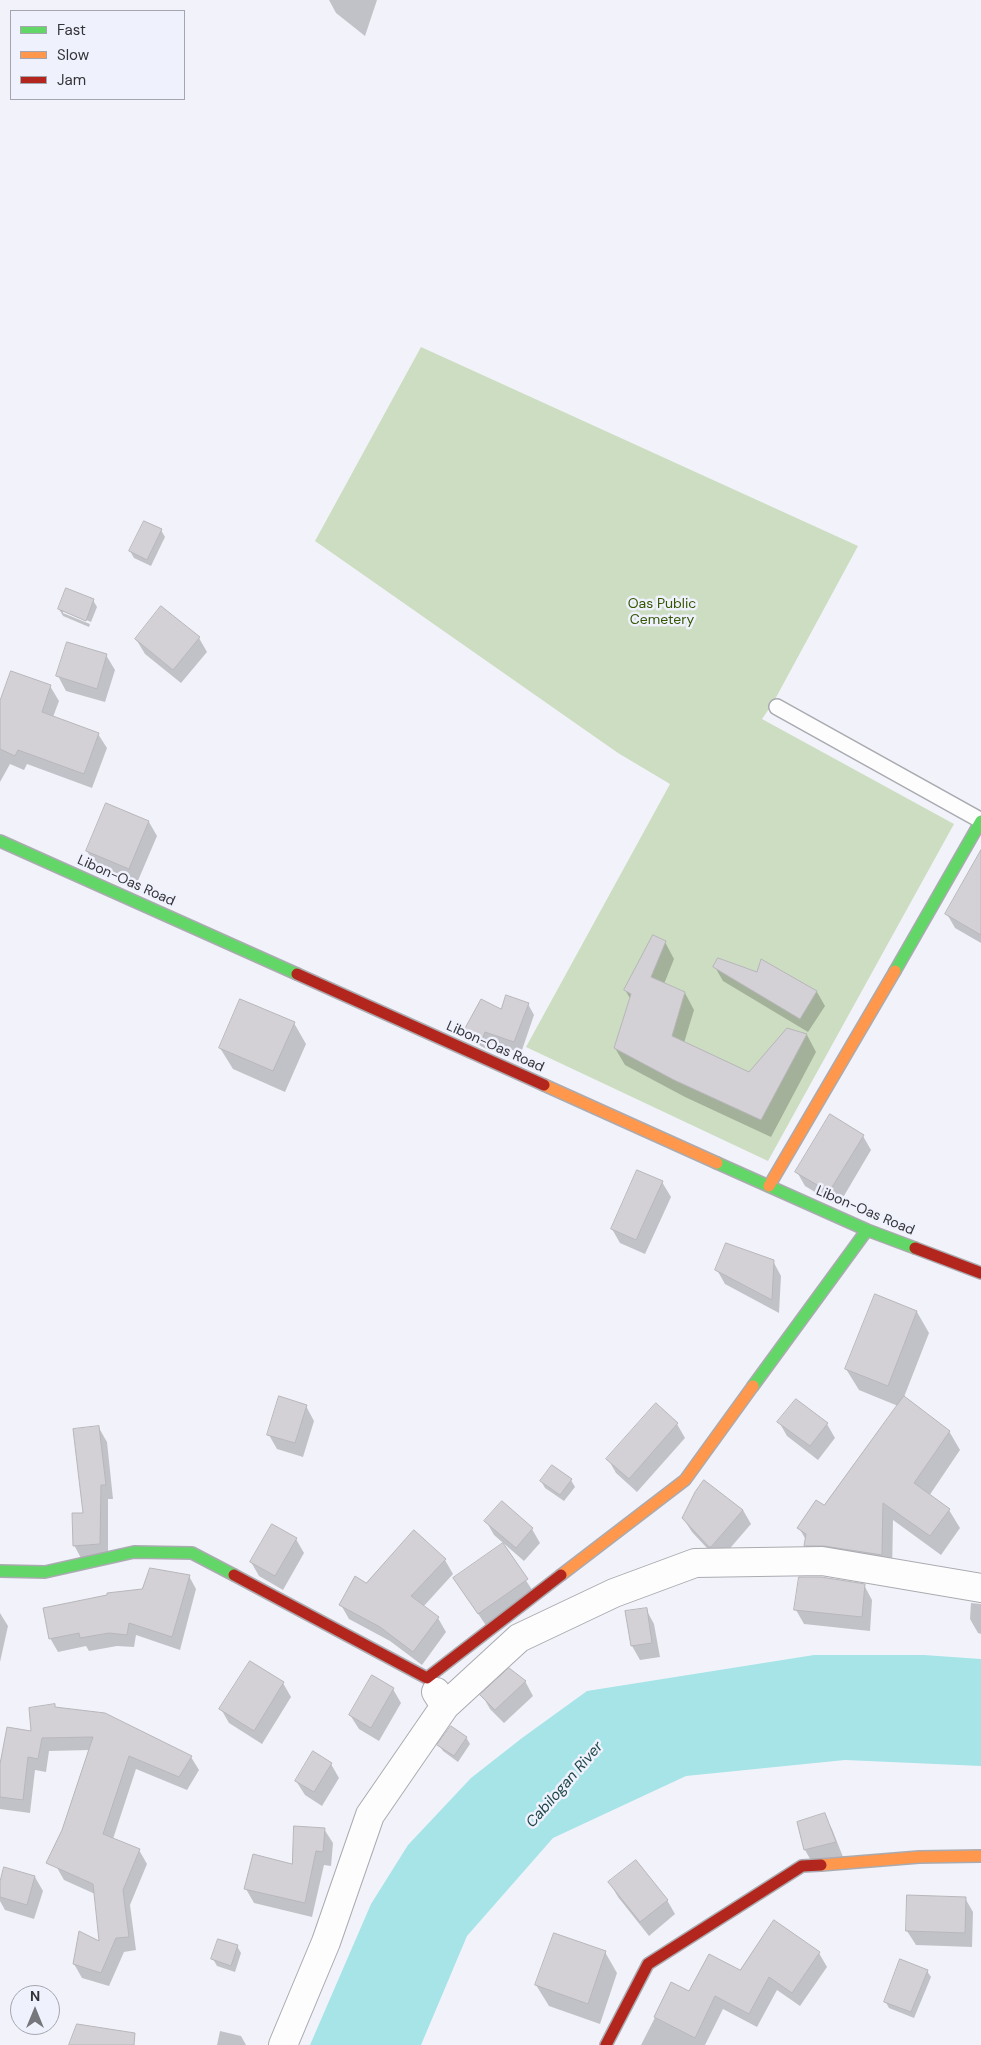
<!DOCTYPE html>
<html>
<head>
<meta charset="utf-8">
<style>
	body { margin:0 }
	#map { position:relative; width:981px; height:2045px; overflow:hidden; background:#f2f3fa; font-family:"DM Sans",sans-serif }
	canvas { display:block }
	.legend { position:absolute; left:10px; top:10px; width:175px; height:90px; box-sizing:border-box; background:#eff1fd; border:1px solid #a4a5ae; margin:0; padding:6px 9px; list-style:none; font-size:15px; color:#333438 }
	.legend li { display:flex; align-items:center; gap:10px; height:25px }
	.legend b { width:25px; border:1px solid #a4a5ae }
	.north { position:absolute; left:10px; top:1985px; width:50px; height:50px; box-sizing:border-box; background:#eff1fd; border:1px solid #a4a5ae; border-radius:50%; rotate:0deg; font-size:14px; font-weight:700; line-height:20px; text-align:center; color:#333438 }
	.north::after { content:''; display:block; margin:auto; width:18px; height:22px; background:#76777c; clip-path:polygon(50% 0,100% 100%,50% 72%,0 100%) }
</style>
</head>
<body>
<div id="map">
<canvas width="981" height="2045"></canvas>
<ul class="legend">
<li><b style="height:6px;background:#63d668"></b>Fast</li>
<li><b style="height:6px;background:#ff974d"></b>Slow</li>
<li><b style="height:6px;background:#b3261e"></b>Jam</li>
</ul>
<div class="north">N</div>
</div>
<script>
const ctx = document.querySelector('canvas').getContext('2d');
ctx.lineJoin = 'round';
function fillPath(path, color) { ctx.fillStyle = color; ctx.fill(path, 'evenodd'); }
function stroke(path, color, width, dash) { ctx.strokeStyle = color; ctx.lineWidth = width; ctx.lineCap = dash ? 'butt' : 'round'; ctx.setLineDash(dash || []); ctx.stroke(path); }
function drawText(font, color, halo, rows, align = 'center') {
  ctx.font = font + ' "DM Sans",sans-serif'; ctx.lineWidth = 5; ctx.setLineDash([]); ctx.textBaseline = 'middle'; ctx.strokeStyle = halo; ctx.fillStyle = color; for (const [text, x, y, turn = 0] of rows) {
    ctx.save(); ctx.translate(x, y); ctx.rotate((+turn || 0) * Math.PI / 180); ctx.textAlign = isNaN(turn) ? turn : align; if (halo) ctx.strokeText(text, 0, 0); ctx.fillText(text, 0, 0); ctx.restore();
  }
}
fillPath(new Path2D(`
	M421,347L858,546L773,703L762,719L954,824L768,1161L526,1047L670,784L618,753L315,541Z`), '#ccddc1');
fillPath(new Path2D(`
	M814,1655H924L981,1659V1766L845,1760L686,1776L553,1838L467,1936L421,2045H310L371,1904L408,1845L471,1778L522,1738L587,1691Z`), '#a6e4e8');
fillPath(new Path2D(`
	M329,0H377L365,36L336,13Z
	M161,530L165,537L151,566L134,558L130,551Z
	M67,590L93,600L97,607L91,622L63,610V613L90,624L89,627L63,616L59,609Z
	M199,638L207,652L181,683L145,654L136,639Z
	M106,655L115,670L105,702L66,691L58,676Z
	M50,686L59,701L53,717L98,734L107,748L92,788L27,764L24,770L10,764L0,782V705Z
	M107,804L149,822L157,836L137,883L95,865L87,851Z
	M981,855V943L955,928L947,914Z
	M665,942L674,959L664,984L685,993L694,1010L684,1043L750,1073L788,1030L807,1035L816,1052L771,1137L685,1097L625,1065L615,1048L631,1000L625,990Z
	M715,967L758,974L817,992L825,1006L808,1032L723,981Z
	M528,1004L534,1015L521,1053L492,1043L488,1050L472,1041L466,1030L502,1011Z
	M294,1023L306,1044L285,1092L233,1069L220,1048Z
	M863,1136L871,1150L838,1206L805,1186L797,1172Z
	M662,1182L671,1197L645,1254L620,1243L612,1229Z
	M773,1261L781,1276L779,1313L725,1284L717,1270Z
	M917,1312L929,1333L904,1397L949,1431L960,1450L929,1496L949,1510L960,1528L941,1555L893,1520L892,1574L816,1564L805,1545L806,1540L799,1528L824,1507L898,1406L859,1390L846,1369Z
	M306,1406L314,1421L303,1457L277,1449L269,1435Z
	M779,1422L827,1424L835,1438L818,1460L787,1436Z
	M677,1424L685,1438L637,1492L616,1473L608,1459Z
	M99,1428L107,1442L113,1499H108V1558L82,1560L74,1545L85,1514Z
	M571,1480L575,1487L564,1501L545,1488L541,1481Z
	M502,1503L532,1529L540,1543L524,1561L494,1535L486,1521Z
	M743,1510L751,1524L719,1561L692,1532L683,1518Z
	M415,1532L445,1560L453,1574L423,1607L438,1618L446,1632L422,1665L390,1641L349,1619L341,1605L366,1584Z
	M296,1539L304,1553L283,1590L259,1576L251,1562Z
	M502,1545L535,1594L487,1627L454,1578Z
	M189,1576L196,1589L180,1650L136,1635L134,1647L117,1646L89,1651L86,1646L58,1652L50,1638L143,1590Z
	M864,1585L872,1600L870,1631L804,1624L796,1610Z
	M971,1603L981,1604V1634L978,1633L970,1619Z
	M646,1609L654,1624L660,1657L640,1660L632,1646L626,1613Z
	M0,1613L8,1626L0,1662Z
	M525,1681L533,1696L504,1723L490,1709L482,1695Z
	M283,1683L291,1697L262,1744L229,1723L221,1709Z
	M393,1689L401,1703L379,1741L359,1729L350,1715Z
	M54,1705L56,1708L191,1757L199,1770L187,1790L136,1769L113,1839L139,1850L147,1864L130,1905L136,1950L124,1952L109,1986L82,1978L74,1964L101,1943L95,1894L64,1880L56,1866L90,1750L49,1751L46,1772L35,1770L30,1813L0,1809V1764L32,1733Z
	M466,1737L470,1744L458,1762L443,1751L439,1745Z
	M331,1764L339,1778L322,1806L305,1795L296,1781Z
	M824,1815L832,1829L843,1857L813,1864L805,1850Z
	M324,1829L333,1843L331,1866L324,1865L312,1917L254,1903L246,1889L293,1865Z
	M35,1877L43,1891L34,1919L5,1910L0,1901V1886Z
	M610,1883L667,1900L675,1914L649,1936L618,1897Z
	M965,1898L973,1912L972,1947L916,1945L907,1931Z
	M775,1922L819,1953L827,1967L800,2006L777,1990L757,2027L723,2009L705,2045H641L672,1984L689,1993L740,1972Z
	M237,1946L241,1953L235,1972L217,1966L213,1959Z
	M605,1952L617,1973L600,2024L549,2006L536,1985Z
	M927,1971L931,1977L914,2018L889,2008L885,2001Z
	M220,2031L241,2036L246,2045H217Z`), '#0003');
const building = new Path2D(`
	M144,521L162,529L147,560L129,551Z
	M66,588L94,599L86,621L58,609Z
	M161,606L200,637L173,670L135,639Z
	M67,642L107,654L97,689L56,676Z
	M11,671L51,685L42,712L99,733L84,774L18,750L15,756L0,749V701Z
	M106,803L149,821L129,869L86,851Z
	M981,850V935L945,914Z
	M653,935L666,941L651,977L685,992L672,1036L749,1072L787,1028L807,1034L761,1120L674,1080L614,1048L631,994L624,990Z
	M718,958L757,972L761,959L817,991L800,1019L713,967Z
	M506,995L529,1003L514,1042L485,1032L482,1040L464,1030L481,999L501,1009Z
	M240,999L295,1022L273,1071L219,1048Z
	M830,1114L864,1135L829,1192L795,1172Z
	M637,1170L663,1181L636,1240L611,1229Z
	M726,1243L774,1260L772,1300L715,1270Z
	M875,1294L917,1311L888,1386L845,1369Z
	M279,1396L307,1405L295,1443L267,1435Z
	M904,1396L950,1431L914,1483L950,1509L930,1536L883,1503L882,1555L824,1546H804L806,1534L797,1528L816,1500L824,1505Z
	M796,1399L828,1423L810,1446L777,1422Z
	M656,1403L678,1423L629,1479L606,1459Z
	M99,1426L106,1485H101L100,1544L73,1546L72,1513H83L73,1429Z
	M552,1465L572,1479L560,1495L540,1481Z
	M704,1480L743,1510L711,1547H709L682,1518L695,1492Z
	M502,1501L533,1528L516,1548L484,1521Z
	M272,1524L297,1538L275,1576L250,1562Z
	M414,1530L446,1559L411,1596L439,1617L413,1652L380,1627L339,1605L355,1576L366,1583Z
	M503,1543L528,1579L478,1614L453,1578Z
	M150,1568L190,1575L172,1637L129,1623L127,1635L109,1633L80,1638L79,1633L49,1639L43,1608L107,1595V1593L142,1589Z
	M799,1577H821L865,1584L862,1617L794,1610Z
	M647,1608L652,1643L631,1646L625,1611Z
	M250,1661L284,1682L254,1731L219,1709Z
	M509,1668L526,1681L495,1710L480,1695Z
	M372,1675L394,1688L371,1728L349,1715Z
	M55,1704V1707L105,1713L192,1756L179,1777L129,1756L103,1834L140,1849L123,1890L129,1937L116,1938L101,1973L73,1964L79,1931L99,1941L93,1884L46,1863L62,1830L93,1737L42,1738L38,1759L28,1757L23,1800L0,1797V1764L7,1727L31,1731L29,1708Z
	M451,1726L467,1737L454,1756L437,1745Z
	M313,1751L332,1763L314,1792L295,1781Z
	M825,1813L836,1842L804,1850L797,1822Z
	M294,1826L325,1828L323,1852L316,1851L305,1903L244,1889L253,1854L292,1864Z
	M636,1860L668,1900L640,1922L608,1882Z
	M4,1867L35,1876L27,1905L0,1897V1882Z
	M907,1895L966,1897L965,1933L906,1931Z
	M774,1920L820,1952L792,1993L769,1977L749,2014L715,1996L695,2038L654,2017L671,1982L689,1991L709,1954L740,1970Z
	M554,1933L606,1951L588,2004L535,1985Z
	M218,1939L238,1945L231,1966L211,1959Z
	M900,1959L928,1970L911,2012L884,2002Z
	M77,2024L135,2033L134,2045H69Z`);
fillPath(building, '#d3d1d6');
stroke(building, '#b7b6ba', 1);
const lane = new Path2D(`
	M777,707L980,820`);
const street = new Path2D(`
	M445,1706L519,1638L614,1593L695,1563L822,1561L981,1588
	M283,2045L326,1942L370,1815L445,1706L436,1692`);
const fast = new Path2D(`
	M0,841L297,974
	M895,971L981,821
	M717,1163L867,1230L915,1248
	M753,1386L867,1230
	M0,1571L45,1572L134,1552L192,1553L234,1575`);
const slow = new Path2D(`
	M544,1085L717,1163
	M769,1186L895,971
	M561,1575L685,1480L753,1386
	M821,1865L919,1857L981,1856`);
const jam = new Path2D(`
	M297,974L544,1085
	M915,1248L981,1273
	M234,1575L427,1678L561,1575
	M606,2045L648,1964L802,1866L821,1865`);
stroke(lane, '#aaabb0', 18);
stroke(street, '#aaabb0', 30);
stroke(fast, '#aaabb0', 14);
stroke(slow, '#aaabb0', 14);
stroke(jam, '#aaabb0', 14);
stroke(lane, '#fdfdfe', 15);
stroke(street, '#fdfdfe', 28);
stroke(fast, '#63d668', 11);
stroke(slow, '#ff974d', 11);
stroke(jam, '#b3261e', 11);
drawText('14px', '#345700', '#eff1fd', [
	["Oas Public",662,604],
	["Cemetery",662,620]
]);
drawText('14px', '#333438', '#eff1fd', [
	["Libon-Oas Road",126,881,24],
	["Libon-Oas Road",495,1047,24],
	["Libon-Oas Road",865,1211,23]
]);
drawText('italic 15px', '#1e4748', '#eff1fd', [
	["Cabilogan River",565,1785,-49]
]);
</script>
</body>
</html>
